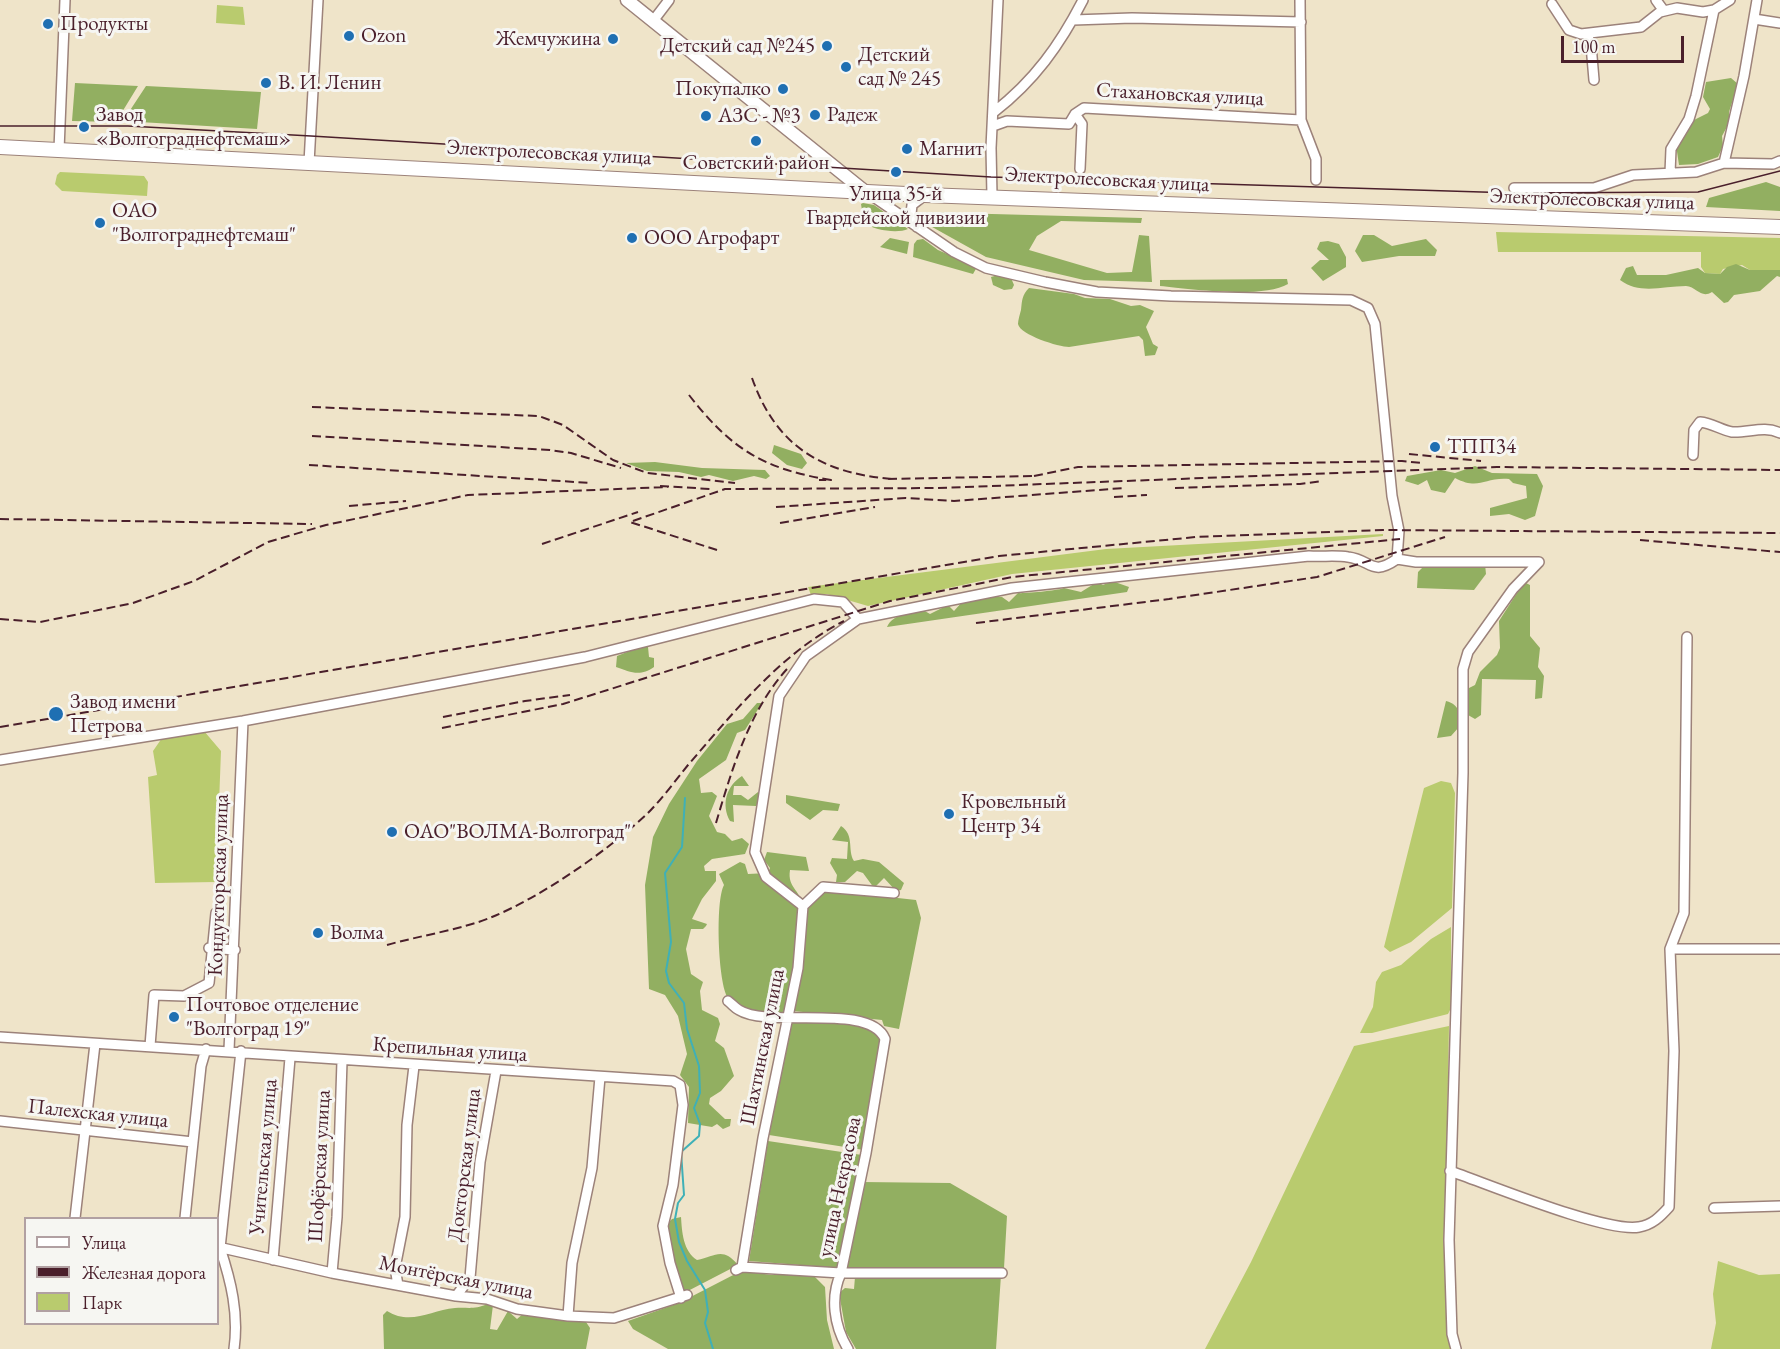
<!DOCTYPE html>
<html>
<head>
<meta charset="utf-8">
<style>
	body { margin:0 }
	#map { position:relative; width:1780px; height:1349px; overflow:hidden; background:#efe4c9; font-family:"EB Garamond",serif }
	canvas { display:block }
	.legend { position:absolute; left:24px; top:1217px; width:195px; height:108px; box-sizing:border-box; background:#f6f6f2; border:2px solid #b1a0a2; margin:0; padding:8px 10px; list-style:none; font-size:18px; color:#4a1f2b }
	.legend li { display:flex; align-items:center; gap:12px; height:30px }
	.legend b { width:30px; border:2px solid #b1a0a2 }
	.scale { position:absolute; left:1561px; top:36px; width:123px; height:27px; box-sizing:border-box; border:3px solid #4a1f2b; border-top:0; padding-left:8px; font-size:18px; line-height:21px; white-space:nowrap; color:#4a1f2b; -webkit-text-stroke:4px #f6f6f2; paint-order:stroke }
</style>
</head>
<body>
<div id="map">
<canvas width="1780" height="1349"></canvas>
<ul class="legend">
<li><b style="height:8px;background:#fff"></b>Улица</li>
<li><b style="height:8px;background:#4a1f2b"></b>Железная дорога</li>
<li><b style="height:16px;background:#b9cb6e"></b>Парк</li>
</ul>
<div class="scale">100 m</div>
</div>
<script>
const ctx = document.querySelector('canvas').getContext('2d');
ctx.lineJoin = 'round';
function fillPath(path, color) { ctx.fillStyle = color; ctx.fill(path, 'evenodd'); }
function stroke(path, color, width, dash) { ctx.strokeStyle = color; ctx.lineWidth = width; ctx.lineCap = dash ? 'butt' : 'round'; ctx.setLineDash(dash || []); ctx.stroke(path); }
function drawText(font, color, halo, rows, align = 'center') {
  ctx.font = font + ' "EB Garamond",serif'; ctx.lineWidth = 6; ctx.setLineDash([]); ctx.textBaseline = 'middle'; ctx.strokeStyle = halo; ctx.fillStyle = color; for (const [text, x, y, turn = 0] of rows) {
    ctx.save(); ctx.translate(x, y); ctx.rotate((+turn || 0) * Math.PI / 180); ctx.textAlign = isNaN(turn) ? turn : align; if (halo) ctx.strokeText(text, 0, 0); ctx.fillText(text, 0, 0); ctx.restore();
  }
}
fillPath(new Path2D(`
	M217,5L243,7L245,25L216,23Z
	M60,172L144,176L148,182L147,196L62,191L55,184L57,175Z
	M1496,232L1780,238V270H1750L1742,265L1723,269L1720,274L1705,273L1701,267V252H1498Z
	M1383,534V536L1012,574L868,606L827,594L811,595L808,587L1106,549Z
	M204,731L221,751L216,882L155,883L148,777L157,775L153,751L162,738Z
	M1441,781L1451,783L1455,793L1452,908L1411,942L1390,952L1384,947L1424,788Z
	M1451,927V1008L1448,1014L1372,1033H1360L1373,1007L1376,982L1382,972L1401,965L1431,939Z
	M1449,1026L1445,1233L1450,1349H1205L1251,1262L1354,1046Z
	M1718,1261L1759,1275L1780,1274V1349H1711L1716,1323L1713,1294Z`), '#b9cb6e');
fillPath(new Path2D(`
	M1731,78L1738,84L1729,112V123L1722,136L1723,146L1718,157L1698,164L1679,165L1676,145L1690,122L1708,113L1710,109L1703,97L1706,82Z
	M75,83L138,86L116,122L72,121Z
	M146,86L261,92L257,129L123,121Z
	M1766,182L1780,187V211L1706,207L1709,198Z
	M863,203L874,205L908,229C897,234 874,230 864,223L861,204Z
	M917,212L1142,218L1141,223L1061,221L1037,236L1029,250L1107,273L1132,272L1139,235L1149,236L1152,282L1084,280L986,257L916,218Z
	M1363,235H1374L1392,246L1426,239L1437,250L1435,256H1399L1362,262L1355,251Z
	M890,238L909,242L907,254L880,247Z
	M923,239L938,250L977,267L973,274L913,257L914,244L917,240Z
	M1328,241L1339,244L1346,257V267L1323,281L1311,268L1320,260H1329L1317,249L1320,242Z
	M1736,264L1750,270H1780V277L1777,276L1760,291L1734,295L1728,302L1724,303L1712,292C1701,299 1697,287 1686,286C1663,286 1640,295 1620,280L1626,268L1633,266L1637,275H1666L1698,268L1705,273L1720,274L1727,267Z
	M998,275L1011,278L1014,285L1012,289L1004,290L993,285L991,277Z
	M1287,279L1288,284C1263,299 1190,289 1160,286V280Z
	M1029,288L1074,294L1085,298L1110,299L1131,306L1140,305L1154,311L1146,327L1153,344L1158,347L1155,355L1145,356L1143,340L1139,336L1069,347C1059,347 1020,335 1018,324C1018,320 1020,314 1021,310C1022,300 1022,295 1029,288Z
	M774,445L801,454L807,463L802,469L787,465L772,453Z
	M655,462L702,468L765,470L770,476L766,479L754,476L733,481L709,475L701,477L679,472L647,471L626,463Z
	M1475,466L1492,473L1537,474L1543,486L1535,516L1525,520L1509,514L1490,516V508L1527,498L1526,486L1513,483L1509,479C1483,477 1480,491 1455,478L1445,493L1431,490L1427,480L1418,485L1405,481L1407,476L1441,470L1455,473Z
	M1485,564L1486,574L1474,590L1417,588L1418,572L1424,566Z
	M1112,581L1129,587L1127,592L887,627C893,614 910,612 923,610L930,614L948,605L954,611L962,602L989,597H1002L1009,602L1018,593C1023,594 1061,590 1064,588L1081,592L1097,582L1103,585Z
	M1524,582L1530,585V636L1540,648L1538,667L1544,676L1542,698L1535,699L1536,680L1482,679L1481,715L1475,719L1468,715L1469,688L1475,685L1480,672L1497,655L1500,648L1499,621Z
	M642,646L648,647L649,657L654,658V667C640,677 630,672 616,667L617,656Z
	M1446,701C1461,705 1459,714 1459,727L1451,736L1437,738Z
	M757,703H762L745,730L737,733L726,760L699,779L701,793L712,792L717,796L709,816L717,832L725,834L732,841L742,838L749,844L745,854L712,859L704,866L705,871H716V881L702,899L692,919L707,924L706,926L703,929H691L686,949L691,974L703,982L700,991L702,1010L718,1018L720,1024L715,1041L724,1048L734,1076L721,1091L710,1098L709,1104L725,1119H731L730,1126L723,1129L717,1124L712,1127L688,1123L689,1087L680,1075L687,1054L678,1016L665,995L649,989L645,885L653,837L669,804L697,761L727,724L743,719Z
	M742,776L749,786H734L733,795H741L748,800L758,792L760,801L756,806L733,805L734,822L730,821C721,805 726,786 742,776Z
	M786,795L840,804L838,811L823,810L810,820L786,803Z
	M841,826C855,835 847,850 854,861L863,859L879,862L904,883L901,890L896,891L884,878L874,888L863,873L857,871L845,882H836L837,875L830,863L832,858L847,859L848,842L832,840Z
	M767,852L806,857L809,871L790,870C787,888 801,890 801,904C801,941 793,976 784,1012C767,1013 740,1014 728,998C718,984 715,901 724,885L719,874L740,862L745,864L748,874L768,873L770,868L764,860Z
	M825,890L916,900L921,918L899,1029L884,1026L882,1020L793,1011L807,907Z
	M793,1019L865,1026L878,1032L881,1044L864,1150L769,1135Z
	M768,1141L862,1155L838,1268L749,1261Z
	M862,1182L950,1183L1007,1216L1004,1268H847Z
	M681,1217C682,1232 683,1251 697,1260C715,1257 722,1246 738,1265L684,1293L673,1261L667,1224L672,1219Z
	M741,1271L772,1275L812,1274L825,1287L827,1320L834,1349H668L633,1329L628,1321L679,1303Z
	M1001,1275L996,1349H856L846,1332L839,1293L845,1288L854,1289L855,1277Z
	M487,1304L493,1305L490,1329L497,1330L508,1311L517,1319L524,1313L584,1319L590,1328L586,1349H384L383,1315L387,1311C411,1326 431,1310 455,1308C468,1307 474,1310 487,1304Z`), '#92af61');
stroke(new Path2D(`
	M685,798L682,847L665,873L671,942L666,971L669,983L684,1003L687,1029L699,1066L700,1093L694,1108L700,1124L699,1136L681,1152L684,1195L678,1203L675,1219L679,1242L687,1261L705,1290L708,1312L705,1323L713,1349`), '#3fb0b7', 2);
const street = new Path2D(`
	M1300,0L1301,120L1316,159V180
	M1656,0L1664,11
	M1552,4L1569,30L1581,34L1641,27L1660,12L1677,8L1703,12L1714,10
	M1754,19L1780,23
	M1073,20L1132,18L1301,22
	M653,21L669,0
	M1587,34L1591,45L1594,80
	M994,112C1034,81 1060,45 1083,0
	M1075,114L1082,124L1080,169
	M993,126L1007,121L1069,124L1075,114L1084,108L1301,120
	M59,150L65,0
	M309,163L318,0
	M1724,163L1773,164L1780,161
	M1670,173L1671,149L1689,119L1696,96L1714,10L1730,0
	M1514,188H1594L1633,175L1696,172L1724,163L1744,76L1757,0
	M868,193L954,252L986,268L1045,282L1097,292L1171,296L1351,300L1368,308L1375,324L1392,496L1399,531L1397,559
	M992,196L991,148L998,0
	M917,227L911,214L912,205L925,195
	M1693,455L1694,430L1700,422C1712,423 1721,430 1732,432C1749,433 1764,425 1780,433
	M0,760L243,721L585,657L814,599L843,602L858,619
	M803,906L823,887L894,893
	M209,948L235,950
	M1670,949H1780
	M728,1001C732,1004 735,1008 739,1010C769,1029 870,1002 885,1039L866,1153L841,1273C830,1297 834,1326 848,1349
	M0,1037L673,1081L680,1085L683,1105L673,1185L663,1226L670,1263L681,1298
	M150,1046L154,995L184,996L209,983L216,913
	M229,1050L243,721
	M0,1121L193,1142
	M1450,1171C1488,1184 1606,1233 1639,1227C1652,1225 1660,1217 1669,1207L1674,1051L1670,949L1684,913L1687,637
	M1714,1208L1780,1206
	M75,1218L95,1044
	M185,1218L201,1066L206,1049
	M218,1247L332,1273L456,1296L487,1299L517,1309L568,1316L614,1318L687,1295
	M273,1260L290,1058
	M742,1267L763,1138L798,968L803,906L766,877L755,852L779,696L806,656L858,619L1012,588L1309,556C1322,557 1335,555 1348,557C1372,560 1371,577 1397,559L1416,562H1539
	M736,1270L742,1267L841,1273H1002
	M332,1273L337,1217L342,1061
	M398,1285L395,1268L405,1217L407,1125L414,1066
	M456,1296L470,1278L480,1162L496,1071
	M568,1316L572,1263L592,1168L600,1077
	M234,1349C239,1314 231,1281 220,1248L241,1051
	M1456,1349L1452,1334L1449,1240L1463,773V669L1468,652L1513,589L1539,562`);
const secondary = new Path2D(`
	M627,0L863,190`);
const primary = new Path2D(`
	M0,147L925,195L1780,227`);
stroke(street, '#9c827a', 12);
stroke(secondary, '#9c827a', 15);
stroke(primary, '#9c827a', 16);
stroke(street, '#fff', 9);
stroke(secondary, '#fff', 12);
stroke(primary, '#fff', 14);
stroke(new Path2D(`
	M0,126H128L311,136L991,177L1514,193L1698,192L1780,171`), '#4a1f2b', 1.5);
stroke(new Path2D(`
	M752,378C776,446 821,473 892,479
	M689,395C731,449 763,469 831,480H819
	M312,407L539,416L563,425L613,460L647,473L735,483
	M312,436L550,450L571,453L621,468
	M1409,454L1481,461
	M309,465L591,483
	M1034,476L1078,467L1402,461L1422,463
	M888,479L1035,476
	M660,486L711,489
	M1175,488L1300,484L1322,481
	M1114,497L1147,495
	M349,506L406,501
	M776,507L906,498L954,501L1124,488
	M0,519L312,524
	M780,523L875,507
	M1640,540L1780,552
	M542,544L638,512
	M717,550L630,522L725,489L938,488L1497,467L1780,470
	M0,619L40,622L133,603L194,581L268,542L326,525L468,495L668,487
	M976,623L1169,599L1317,577L1445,537
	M443,717L525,701L570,695
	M0,727L999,556L1196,537L1383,530L1780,533
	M442,728L563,704L890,601L1012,577L1400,539
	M716,823C732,769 749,711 787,669
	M387,945C418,936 464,929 492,917C543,896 607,851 647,814C662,799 675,781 688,765C734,712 781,653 844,621`), '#4a1f2b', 2, [9, 4.5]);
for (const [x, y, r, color] of [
	[48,24,6,"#1f6fb2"],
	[349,36,6,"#1f6fb2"],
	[613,39,6,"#1f6fb2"],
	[827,46,6,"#1f6fb2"],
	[846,67,6,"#1f6fb2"],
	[266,83,6,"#1f6fb2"],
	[783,89,6,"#1f6fb2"],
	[815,115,6,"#1f6fb2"],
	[706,116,6,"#1f6fb2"],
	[84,127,6,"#1f6fb2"],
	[756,141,6,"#1f6fb2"],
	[907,149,6,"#1f6fb2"],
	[896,172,6,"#1f6fb2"],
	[100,223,6,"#1f6fb2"],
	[632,238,6,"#1f6fb2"],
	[1435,447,6,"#1f6fb2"],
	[56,714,8,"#1f6fb2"],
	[949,814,6,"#1f6fb2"],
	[392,832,6,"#1f6fb2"],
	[318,933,6,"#1f6fb2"],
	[174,1017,6,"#1f6fb2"]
]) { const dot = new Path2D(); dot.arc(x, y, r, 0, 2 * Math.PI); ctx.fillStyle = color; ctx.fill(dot); stroke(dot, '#f6f6f2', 2); }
drawText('21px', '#4a1f2b', '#f6f6f2', [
	["Продукты",60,24],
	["Ozon",361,36],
	["Жемчужина",601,39,"right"],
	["Детский сад №245",815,46,"right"],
	["Детский",858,55],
	["сад № 245",858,79],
	["В. И. Ленин",278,83],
	["Покупалко",771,89,"right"],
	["Завод",96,115],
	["«Волгограднефтемаш»",96,139],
	["Радеж",827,115],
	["АЗС - №3",718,116],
	["Магнит",919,149],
	["Советский район",756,163,"center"],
	["Улица 35-й",896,194,"center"],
	["Гвардейской дивизии",896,218,"center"],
	["ОАО",112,211],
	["\"Волгограднефтемаш\"",112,235],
	["ООО Агрофарт",644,238],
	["ТПП34",1447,447],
	["Завод имени",70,702],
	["Петрова",70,726],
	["Кровельный",961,802],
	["Центр 34",961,826],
	["ОАО\"ВОЛМА-Волгоград\"",404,832],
	["Волма",330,933],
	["Почтовое отделение",186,1005],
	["\"Волгоград 19\"",186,1029]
], 'left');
drawText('21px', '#4a1f2b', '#f6f6f2', [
	["Стахановская улица",1180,95,3],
	["Электролесовская улица",549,153,3],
	["Электролесовская улица",1107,180,3],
	["Электролесовская улица",1592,200,2],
	["Кондукторская улица",219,885,-88],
	["Шахтинская улица",763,1047,-79],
	["Крепильная улица",450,1050,4],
	["Палехская улица",98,1114,6],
	["Учительская улица",264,1157,-85],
	["Докторская улица",465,1165,-83],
	["Шофёрская улица",320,1166,-87],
	["улица Некрасова",840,1187,-78],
	["Монтёрская улица",456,1278,11]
]);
</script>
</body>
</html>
